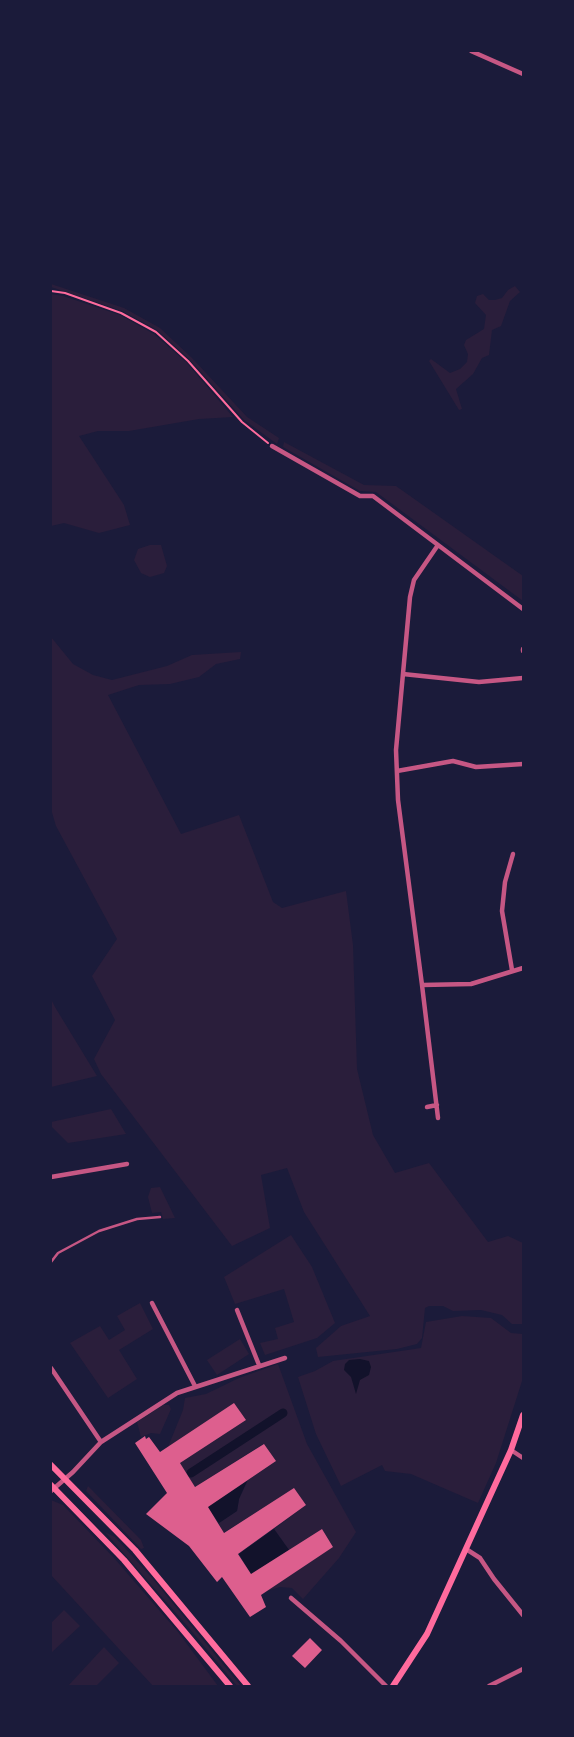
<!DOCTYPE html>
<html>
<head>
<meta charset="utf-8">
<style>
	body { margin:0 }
	#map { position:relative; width:574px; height:1737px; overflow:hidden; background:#1b1b3a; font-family:Merriweather,serif }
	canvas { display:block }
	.frame { position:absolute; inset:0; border:52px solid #1b1b3a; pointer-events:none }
</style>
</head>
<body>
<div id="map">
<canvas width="574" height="1737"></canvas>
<div class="frame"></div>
</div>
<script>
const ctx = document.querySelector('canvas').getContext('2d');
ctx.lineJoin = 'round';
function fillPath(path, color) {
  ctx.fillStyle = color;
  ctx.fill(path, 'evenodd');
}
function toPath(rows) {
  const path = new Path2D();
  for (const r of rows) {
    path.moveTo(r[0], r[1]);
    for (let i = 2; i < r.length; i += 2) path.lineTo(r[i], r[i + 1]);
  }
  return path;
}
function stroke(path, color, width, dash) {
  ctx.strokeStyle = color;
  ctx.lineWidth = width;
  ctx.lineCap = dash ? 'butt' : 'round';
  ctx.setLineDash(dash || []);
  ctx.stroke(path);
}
fillPath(toPath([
	[51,284,124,308,160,328,192,358,247,417,279,438,277,444,244,420,190,360,157,330,122,311,51,287],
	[515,286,520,292,510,301,501,326,492,330,489,355,482,358,473,374,456,389,462,409,459,410,429,361,431,359,450,373,460,369,467,362,468,354,464,345,466,340,484,329,486,315,475,303,477,296,483,294,489,300,495,300,502,298,508,290],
	[51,294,63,296,120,315,154,334,186,362,233,417,199,419,129,431,98,431,79,436,124,505,130,525,99,533,64,523,51,526],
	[284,442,364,485,396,486,523,576,523,601,376,492,360,491,283,447],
	[150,545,161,545,167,566,164,573,150,577,141,573,134,560,138,549],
	[51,637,73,664,93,675,112,680,167,666,192,655,241,652,240,659,216,664,199,677,170,684,139,685,108,695,181,834,239,815,273,902,282,908,346,891,353,945,357,1069,373,1135,395,1173,429,1163,488,1242,508,1236,523,1243,523,1324,512,1324,502,1315,481,1310,453,1311,443,1306,429,1306,425,1308,422,1338,417,1344,397,1349,318,1357,316,1348,341,1326,370,1316,304,1212,287,1168,261,1175,270,1228,232,1246,101,1074,94,1059,115,1020,92,976,117,939,56,826,51,809],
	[51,999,55,1007,97,1076,51,1087],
	[111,1109,126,1134,68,1143,51,1126,51,1122],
	[160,1187,175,1218,163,1219,161,1212,152,1213,148,1197,151,1188],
	[291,1235,312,1267,335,1323,317,1338,265,1355,260,1343,278,1339,275,1328,294,1322,284,1289,235,1304,224,1277],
	[140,1303,153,1329,119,1350,137,1379,108,1398,70,1343,100,1326,109,1340,125,1330,117,1316],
	[462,1316,491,1318,511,1333,523,1334,522,1381,496,1463,478,1503,411,1474,385,1471,382,1465,341,1486,316,1434,298,1377,315,1371,333,1361,421,1348,426,1322],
	[240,1339,249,1354,217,1375,207,1360],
	[278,1364,307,1444,356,1532,339,1558,303,1599,292,1588,280,1587,267,1591,333,1547,322,1529,289,1550,274,1529,306,1505,294,1489,223,1533,219,1523,237,1511,239,1499,248,1480,275,1462,263,1444,195,1487,180,1463,246,1420,168,1447,183,1410,185,1398,206,1394,239,1378],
	[163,1405,169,1405,171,1409,160,1434,151,1433,141,1437,137,1422],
	[88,1486,141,1540,144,1548,141,1549,86,1491],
	[51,1500,63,1505,114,1558,178,1632,218,1686,153,1686,51,1575],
	[105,1532,115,1537,153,1579,241,1686,237,1686,189,1628],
	[64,1610,80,1626,51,1653,51,1623],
	[104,1647,119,1663,96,1686,68,1686]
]), '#2a1e3b');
fillPath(toPath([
	[360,1359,369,1361,371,1367,369,1375,360,1380,356,1394,351,1377,344,1370,345,1364,349,1360],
	[247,1481,239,1499,237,1511,219,1523,207,1507],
	[274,1529,289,1550,251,1574,239,1554]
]), '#12122b');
stroke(toPath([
	[191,1473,283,1413]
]), '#12122b', 9);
fillPath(toPath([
	[234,1403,246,1420,180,1463,195,1487,264,1444,276,1461,208,1507,224,1533,294,1488,306,1505,238,1554,251,1574,322,1529,333,1547,261,1595,266,1607,250,1617,222,1577,217,1582,189,1546,146,1514,167,1493,135,1443,145,1436,146,1439,149,1437,160,1452],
	[310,1638,322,1650,305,1668,292,1656]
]), '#dd5f8e');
stroke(toPath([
	[51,291,65,293,121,313,156,332,188,361,242,422,268,443]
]), '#ff6b9d', 2);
stroke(toPath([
	[51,1262,58,1253,99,1231,137,1219,160,1217]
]), '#c65784', 2.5);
stroke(toPath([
	[471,51,523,74],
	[272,446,360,496,373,496,523,609],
	[438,545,414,580,410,597,396,750,398,800,422,985,471,984,523,968],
	[523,649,523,651],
	[403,674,479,682,523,678],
	[397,771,453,761,476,767,523,764],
	[512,970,502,911,505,882,513,854],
	[422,985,438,1118],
	[427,1107,437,1105],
	[51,1177,127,1164],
	[152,1303,195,1386],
	[237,1310,259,1365],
	[51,1368,101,1442],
	[511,1450,523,1458],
	[51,1491,73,1472,101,1442,177,1393,285,1358],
	[466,1549,480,1558,494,1579,523,1615],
	[291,1598,341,1641,386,1686],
	[489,1686,523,1669]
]), '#c65784', 4.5);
stroke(toPath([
	[51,1465,135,1550,248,1686],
	[51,1485,124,1560,230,1686],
	[393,1686,427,1634,511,1450,523,1415]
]), '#ff6b9d', 6);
</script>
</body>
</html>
